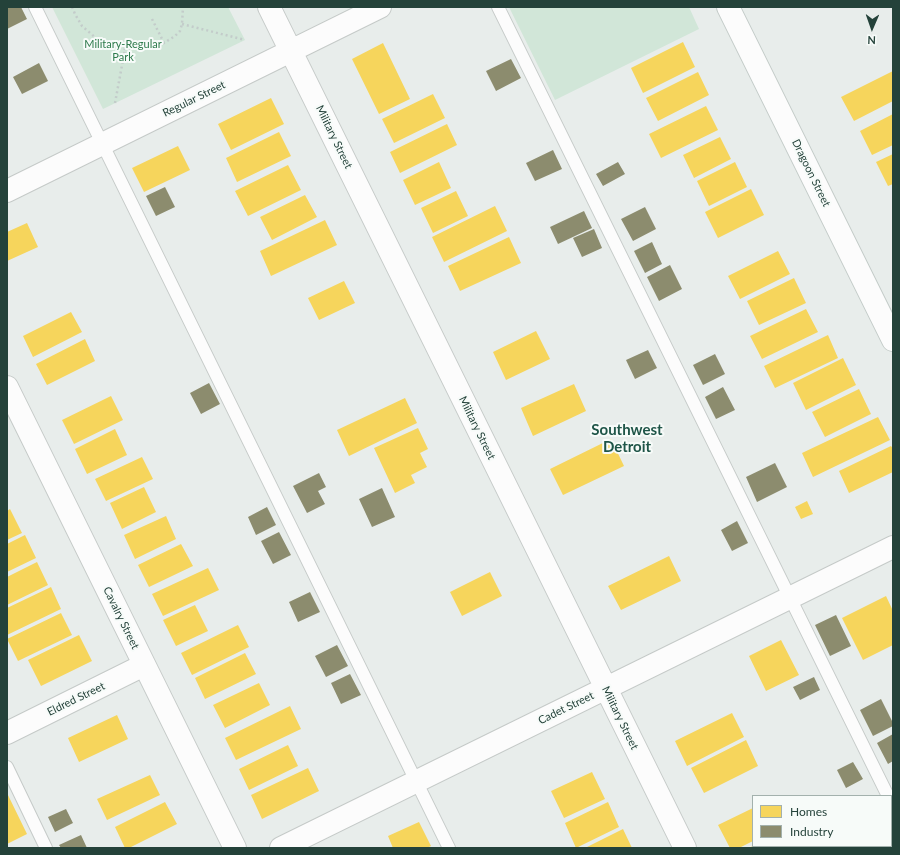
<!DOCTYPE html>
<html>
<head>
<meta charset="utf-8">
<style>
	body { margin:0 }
	#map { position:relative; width:900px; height:855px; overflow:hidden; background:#e8edeb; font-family:Lato,sans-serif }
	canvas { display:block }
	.frame { position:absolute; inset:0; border:8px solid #24423a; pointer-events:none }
	.legend { position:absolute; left:752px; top:795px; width:140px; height:52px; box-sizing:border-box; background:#f7fbf9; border:1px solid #a3b1ad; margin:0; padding:5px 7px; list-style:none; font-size:12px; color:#24423a }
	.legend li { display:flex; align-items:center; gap:8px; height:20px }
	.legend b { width:20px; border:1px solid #a3b1ad }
	.north { position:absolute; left:852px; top:8px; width:40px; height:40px; -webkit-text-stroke:3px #f7fbf9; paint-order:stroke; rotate:182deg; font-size:11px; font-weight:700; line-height:16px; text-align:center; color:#24423a }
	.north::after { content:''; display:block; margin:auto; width:14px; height:18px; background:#24423a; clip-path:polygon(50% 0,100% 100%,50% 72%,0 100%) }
</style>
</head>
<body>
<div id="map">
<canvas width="900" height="855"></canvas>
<div class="frame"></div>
<ul class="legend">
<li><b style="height:11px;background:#f6d55c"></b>Homes</li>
<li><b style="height:11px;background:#8c8c6e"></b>Industry</li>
</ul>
<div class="north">N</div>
</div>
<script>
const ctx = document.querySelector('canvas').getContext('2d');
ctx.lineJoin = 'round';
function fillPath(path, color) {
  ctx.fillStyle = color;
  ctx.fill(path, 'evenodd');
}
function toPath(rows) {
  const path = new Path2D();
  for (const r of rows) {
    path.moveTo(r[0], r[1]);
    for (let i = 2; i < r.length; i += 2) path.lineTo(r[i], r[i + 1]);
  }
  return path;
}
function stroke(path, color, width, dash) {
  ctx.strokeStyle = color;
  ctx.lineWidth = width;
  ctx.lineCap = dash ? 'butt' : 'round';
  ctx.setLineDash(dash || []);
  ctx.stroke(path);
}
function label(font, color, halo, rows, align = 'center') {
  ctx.font = font + ' Lato,sans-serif';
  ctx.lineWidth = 4;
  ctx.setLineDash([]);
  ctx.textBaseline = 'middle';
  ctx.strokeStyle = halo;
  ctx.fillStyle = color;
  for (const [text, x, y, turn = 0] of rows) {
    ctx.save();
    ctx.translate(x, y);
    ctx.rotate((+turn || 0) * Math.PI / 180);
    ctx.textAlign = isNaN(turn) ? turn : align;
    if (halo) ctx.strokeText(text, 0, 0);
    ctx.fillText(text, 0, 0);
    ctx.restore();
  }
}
fillPath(toPath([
	[52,7,228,7,245,40,103,109],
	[509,7,689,7,699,29,555,100]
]), '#d1e6d8');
fillPath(toPath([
	[683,42,695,67,643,93,631,68],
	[383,43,410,99,379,114,352,59],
	[893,71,893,101,854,121,841,97],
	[698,72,709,95,658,121,646,98],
	[433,94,445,118,394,143,382,119],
	[271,98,284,124,231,150,218,124],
	[706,106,718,130,661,158,649,134],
	[893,114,893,145,872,155,860,131],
	[447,124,457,145,400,173,390,152],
	[279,132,291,156,237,182,226,158],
	[720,137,731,159,694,178,683,155],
	[178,146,190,170,144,192,132,168],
	[893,154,893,184,888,186,876,162],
	[439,162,451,188,415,205,403,180],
	[735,162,747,187,709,206,697,181],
	[288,165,301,190,248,216,235,191],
	[751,189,764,215,718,238,705,212],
	[456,191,468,216,433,233,421,208],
	[305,195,317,217,272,240,260,217],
	[495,206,507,231,444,262,432,237],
	[325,220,337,245,271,276,260,251],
	[27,223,38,247,7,261,7,232],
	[509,237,521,263,460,291,448,266],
	[778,251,790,274,740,299,728,276],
	[794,278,806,303,759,325,747,301],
	[344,281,355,303,319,320,308,298],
	[806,309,818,332,762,359,750,336],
	[71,312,82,332,33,357,23,336],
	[536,331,550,359,506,380,493,352],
	[828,335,838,358,775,388,764,366],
	[85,339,95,361,47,385,36,364],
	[843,358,856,385,806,410,793,383],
	[574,384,586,411,533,436,521,408],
	[859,389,871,414,825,437,812,412],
	[111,396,123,420,74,444,62,420],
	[405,398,417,423,349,456,337,430],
	[878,417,890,440,813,477,802,453],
	[418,428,428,449,420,453,427,467,411,475,415,483,395,493,374,448],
	[115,429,127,455,87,474,75,449],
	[611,439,624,466,563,495,550,469],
	[891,446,893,449,893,472,849,493,839,471],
	[142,457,153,479,106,501,95,479],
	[144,487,156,512,122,529,110,503],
	[807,501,813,514,801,519,795,507],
	[10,509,22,533,7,540,7,511],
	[166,516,176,539,135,559,124,535],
	[25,535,36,558,7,572,7,544],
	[181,544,193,566,149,587,138,565],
	[669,556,681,581,621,610,608,586],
	[37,562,48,585,7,605,7,577],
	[208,568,219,590,163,616,152,594],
	[490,572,502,596,462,616,450,592],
	[51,587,61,609,7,635,7,608],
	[886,596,893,611,893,645,863,660,842,618],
	[195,605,208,631,176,646,163,620],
	[61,613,72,635,18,661,7,639],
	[238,625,249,647,192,675,181,653],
	[79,635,92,661,41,686,28,660],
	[781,640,799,675,766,691,749,656],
	[245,653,256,674,205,699,195,678],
	[259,683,270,705,225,728,213,705],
	[290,706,301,729,236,760,225,738],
	[732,713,744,737,687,766,675,741],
	[117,715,128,739,79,762,68,738],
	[746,740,758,766,704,793,691,768],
	[288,745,298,766,249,790,239,769],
	[308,768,319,791,262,819,251,795],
	[592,772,605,799,564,818,551,791],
	[150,775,160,795,107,820,97,799],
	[7,793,27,834,7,844],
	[165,802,177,824,129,848,125,848,115,827],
	[608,802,619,827,576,848,565,823],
	[753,808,753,841,739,848,730,848,718,825],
	[419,822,431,846,427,848,393,848,388,836],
	[623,829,632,848,585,848],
	[753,846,798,846,799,848,748,848],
	[812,846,830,846,831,848,808,848]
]), '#f6d55c');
fillPath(toPath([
	[7,7,21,7,27,19,7,29],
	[511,59,521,78,496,91,486,71],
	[39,63,48,81,22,94,13,77],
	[553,150,562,169,535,181,526,163],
	[618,162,625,174,603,186,596,174],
	[165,187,175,207,156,216,146,196],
	[645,207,656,229,633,241,621,219],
	[584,211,592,228,558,244,550,227],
	[594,229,602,248,582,257,573,238],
	[652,242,662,264,645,273,634,251],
	[670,265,682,289,659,301,647,277],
	[648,350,657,368,635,379,626,360],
	[715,354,725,374,703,385,693,365],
	[209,383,220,404,201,414,190,393],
	[723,387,735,410,716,419,705,397],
	[775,463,787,487,757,502,746,477],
	[319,473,326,487,318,491,325,504,307,513,293,486],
	[382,488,395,517,372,527,359,499],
	[267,507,276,525,256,535,248,517],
	[737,521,748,543,732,551,721,530],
	[279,532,291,555,273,564,261,541],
	[310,592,320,612,298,622,289,602],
	[836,615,851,646,830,656,815,625],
	[337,645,348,666,326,677,315,656],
	[350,674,361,695,341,704,331,683],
	[814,677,820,690,800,700,793,687],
	[881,699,893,723,893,726,873,736,860,710],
	[893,734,893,761,888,764,877,743],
	[853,762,863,779,846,788,837,770],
	[66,809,73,823,55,832,48,817],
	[81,835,87,848,61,848,59,845]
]), '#8c8c6e');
const lane = toPath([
	[35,7,449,848],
	[498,7,888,796],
	[7,767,46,848]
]);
const street = toPath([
	[269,7,685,848],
	[7,191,380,7],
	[7,387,235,848],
	[7,733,144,665],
	[281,848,893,547]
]);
const secondary = toPath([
	[728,7,893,340]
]);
stroke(lane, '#c5cac8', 14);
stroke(street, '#c5cac8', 24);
stroke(secondary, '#c3cbc8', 24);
stroke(toPath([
	[72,7,75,14,82,26,97,39,110,46,125,49,153,47,164,43,175,36,180,31,182,24,183,7],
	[152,19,164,43],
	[182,24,245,40],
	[115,103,125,49]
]), '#c3ccca', 2.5, [2, 3]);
stroke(lane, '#fcfcfc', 12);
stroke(street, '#fcfcfc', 22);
stroke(secondary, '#fcfcfc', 22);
label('11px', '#2d7a4b', '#f7fbf9', [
	["Military-Regular",123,44],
	["Park",123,57]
]);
label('11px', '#24423a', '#f7fbf9', [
	["Regular Street",194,99,-26],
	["Military Street",334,137,64],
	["Dragoon Street",811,173,64],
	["Military Street",477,428,64],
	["Cavalry Street",121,618,64],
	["Eldred Street",76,699,-26],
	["Cadet Street",566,708,-26],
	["Military Street",620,718,64]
]);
label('bold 15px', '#1f5548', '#f7fbf9', [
	["Southwest",627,430],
	["Detroit",627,447]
]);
</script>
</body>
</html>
